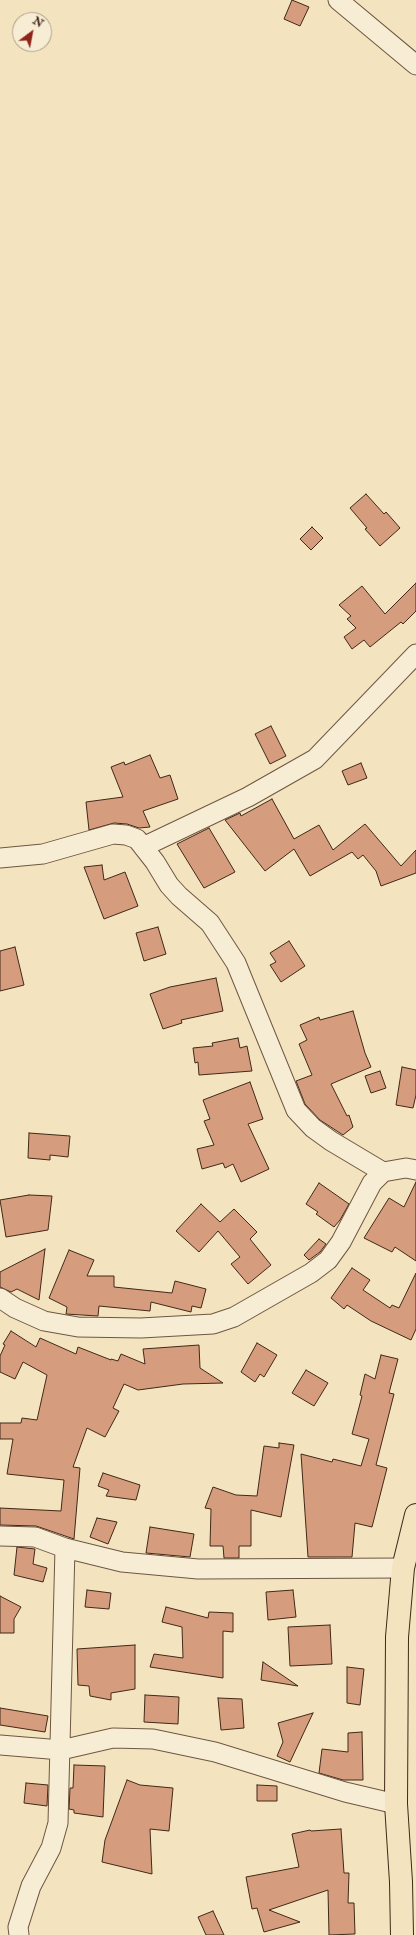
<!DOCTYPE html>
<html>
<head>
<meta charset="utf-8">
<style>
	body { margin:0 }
	#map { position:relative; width:416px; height:1935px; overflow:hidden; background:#f3e3be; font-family:"IM FELL Double Pica",serif }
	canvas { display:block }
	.north { position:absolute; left:12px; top:12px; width:40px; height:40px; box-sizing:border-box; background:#f7edd5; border:1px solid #ae9e89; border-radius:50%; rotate:32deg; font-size:11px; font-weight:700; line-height:16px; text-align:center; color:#412818 }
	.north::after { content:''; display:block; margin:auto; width:14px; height:18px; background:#8f2418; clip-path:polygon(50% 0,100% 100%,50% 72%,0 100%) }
</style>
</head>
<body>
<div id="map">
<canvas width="416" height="1935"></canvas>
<div class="north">N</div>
</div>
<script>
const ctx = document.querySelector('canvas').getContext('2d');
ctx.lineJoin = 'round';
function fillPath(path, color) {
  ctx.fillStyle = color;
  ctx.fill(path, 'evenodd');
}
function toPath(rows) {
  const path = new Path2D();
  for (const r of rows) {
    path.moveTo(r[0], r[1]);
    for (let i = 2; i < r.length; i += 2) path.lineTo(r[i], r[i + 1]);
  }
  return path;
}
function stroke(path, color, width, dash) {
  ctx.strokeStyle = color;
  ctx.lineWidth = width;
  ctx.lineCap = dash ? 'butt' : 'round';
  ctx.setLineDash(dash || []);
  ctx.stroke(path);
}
const building = toPath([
	[292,0,309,7,300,26,284,19,292,0],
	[366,494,384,514,386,512,400,528,380,546,365,529,367,528,350,508,366,494],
	[312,527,323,538,311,550,300,539,312,527],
	[416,583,416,611,403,624,401,622,370,647,364,640,352,649,344,637,356,628,347,619,351,616,339,605,362,586,385,614,416,583],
	[271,726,286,756,270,764,255,734,271,726],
	[150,755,160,778,170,775,178,799,143,811,150,827,139,828,127,824,114,823,89,830,86,802,123,797,111,767,124,762,125,765,150,755],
	[361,763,367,778,348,785,342,771,361,763],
	[272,799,294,839,319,825,333,850,365,824,401,866,416,850,416,873,381,886,376,871,363,855,358,859,352,852,310,876,294,849,265,871,225,820,240,813,241,816,272,799],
	[209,828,235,872,204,888,177,844,209,828],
	[102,865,104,880,125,872,138,906,104,919,84,867,102,865],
	[158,927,166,954,144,961,136,933,158,927],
	[289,941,305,966,281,982,270,965,276,962,270,953,289,941],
	[15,947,24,985,0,991,0,951,15,947],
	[216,978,223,1011,181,1020,182,1023,163,1029,150,994,170,987,216,978],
	[353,1011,365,1053,371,1067,331,1084,347,1116,349,1115,353,1127,343,1135,320,1120,305,1104,296,1081,312,1075,299,1044,307,1040,300,1025,319,1017,320,1020,353,1011],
	[238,1038,240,1048,247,1046,252,1071,199,1075,198,1062,195,1063,193,1048,213,1046,212,1043,238,1038],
	[402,1067,416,1070,416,1095,413,1108,396,1105,402,1067],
	[380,1071,386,1088,371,1093,365,1076,380,1071],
	[250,1082,263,1119,248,1124,269,1169,241,1182,233,1164,225,1168,223,1163,202,1169,197,1149,214,1145,204,1121,210,1119,203,1100,250,1082],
	[29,1133,70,1136,68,1157,50,1155,50,1160,28,1158,29,1133],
	[416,1182,416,1261,395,1247,392,1252,364,1238,389,1198,404,1207,416,1182],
	[319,1183,349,1204,340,1220,334,1227,316,1214,318,1212,306,1204,319,1183],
	[29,1195,52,1196,48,1230,6,1237,0,1200,29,1195],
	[201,1204,220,1222,234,1209,257,1232,250,1239,271,1265,248,1284,231,1264,240,1257,218,1231,199,1252,176,1231,201,1204],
	[319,1239,326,1244,320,1252,309,1260,304,1255,319,1239],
	[45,1249,39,1300,17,1289,11,1292,0,1287,0,1272,45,1249],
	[69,1250,94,1260,87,1276,114,1276,114,1287,172,1293,175,1281,206,1289,201,1308,192,1306,191,1312,151,1302,150,1311,99,1306,98,1316,66,1314,67,1307,49,1298,69,1250],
	[352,1268,370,1280,363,1290,390,1308,392,1305,399,1308,416,1273,416,1329,411,1340,371,1321,347,1305,344,1309,331,1298,352,1268],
	[11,1331,36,1347,40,1338,76,1354,78,1347,111,1360,111,1359,118,1361,121,1354,145,1364,143,1349,199,1345,200,1368,223,1383,183,1384,138,1390,124,1384,113,1408,119,1411,105,1437,87,1428,73,1467,80,1468,74,1539,36,1526,0,1525,0,1508,61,1511,64,1480,7,1474,13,1439,0,1439,0,1423,21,1423,22,1418,37,1420,47,1375,23,1362,15,1379,0,1372,0,1356,5,1345,3,1344,11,1331],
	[257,1343,277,1355,264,1377,260,1374,255,1382,241,1372,257,1343],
	[381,1355,398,1359,389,1393,394,1394,376,1465,387,1468,372,1527,355,1523,352,1557,308,1557,301,1454,332,1462,333,1459,361,1466,369,1439,352,1434,362,1396,360,1395,365,1374,375,1379,381,1355],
	[306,1370,328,1383,314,1406,292,1393,306,1370],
	[279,1443,294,1445,281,1517,251,1510,251,1546,239,1546,239,1558,224,1558,223,1546,210,1546,211,1509,205,1508,213,1487,236,1495,257,1496,264,1446,279,1448,279,1443],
	[103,1473,140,1485,136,1500,106,1496,109,1490,98,1486,103,1473],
	[97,1518,117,1522,108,1544,90,1537,97,1518],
	[150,1527,194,1534,190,1557,146,1553,150,1527],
	[17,1547,35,1549,33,1564,47,1568,43,1582,14,1575,17,1547],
	[87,1590,111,1593,109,1609,85,1607,87,1590],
	[293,1590,296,1617,268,1620,266,1592,293,1590],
	[0,1596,21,1607,14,1619,14,1633,0,1633,0,1596],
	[166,1607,208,1618,209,1612,233,1613,233,1632,223,1631,223,1678,150,1667,154,1654,183,1658,182,1627,162,1622,166,1607],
	[330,1625,332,1664,290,1666,288,1627,330,1625],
	[135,1645,135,1689,111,1693,111,1700,90,1696,89,1686,78,1685,77,1649,135,1645],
	[263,1662,298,1686,261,1680,263,1662],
	[347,1667,364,1669,360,1705,347,1703,347,1667],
	[145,1695,179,1697,178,1724,144,1722,145,1695],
	[218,1698,242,1699,244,1728,221,1730,218,1698],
	[0,1708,48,1716,45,1732,0,1725,0,1708],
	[313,1713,290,1762,277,1756,283,1742,278,1723,313,1713],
	[362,1732,363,1780,343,1780,319,1773,322,1749,348,1752,348,1733,362,1732],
	[74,1765,105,1766,103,1817,74,1813,74,1810,69,1809,70,1788,73,1788,74,1765],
	[127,1780,140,1785,173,1788,169,1831,150,1829,152,1874,102,1862,105,1840,127,1780],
	[26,1783,48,1785,47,1806,24,1803,26,1783],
	[257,1785,277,1786,277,1801,257,1801,257,1785],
	[341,1829,344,1873,349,1873,348,1903,354,1903,355,1934,329,1935,328,1890,269,1910,300,1922,264,1932,257,1908,252,1909,246,1877,299,1867,292,1834,310,1830,311,1831,341,1829],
	[213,1911,224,1935,206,1935,198,1917,213,1911]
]);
fillPath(building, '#d59d7d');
stroke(building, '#412818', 1);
const minor = toPath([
	[338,0,416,65],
	[143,847,248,797,315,759,416,654],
	[0,858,43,854,113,834,126,835,137,839,155,862,169,885,179,896,210,923,236,963,296,1110,313,1128,331,1141,383,1172],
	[0,1298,15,1308,44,1321,78,1327,141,1328,213,1324,234,1317,311,1273,328,1260,341,1242,372,1183,383,1172,406,1168,416,1170],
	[0,1536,35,1537,65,1548,122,1562,198,1569,403,1568],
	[0,1745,61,1750,113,1738,153,1739,215,1752,345,1792,396,1804],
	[19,1935,18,1927,31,1886,51,1848,58,1823,65,1548]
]);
const trunk = toPath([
	[402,1935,401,1882,396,1804,397,1637,403,1568,416,1515]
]);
stroke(minor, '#6e5742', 21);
stroke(trunk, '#412818', 24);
stroke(minor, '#f7edd5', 19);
stroke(trunk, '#f3e3be', 22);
</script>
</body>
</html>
